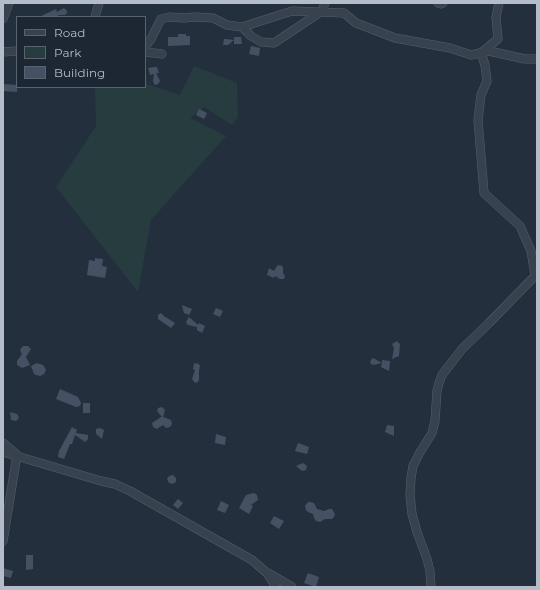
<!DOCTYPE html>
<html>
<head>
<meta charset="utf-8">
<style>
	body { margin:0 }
	#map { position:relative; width:540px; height:590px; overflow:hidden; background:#242f3e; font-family:Montserrat,sans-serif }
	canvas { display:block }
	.frame { position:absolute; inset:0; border:4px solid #b4bcc9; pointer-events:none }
	.legend { position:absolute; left:16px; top:16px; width:130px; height:72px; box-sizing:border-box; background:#1d2633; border:1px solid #59626f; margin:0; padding:5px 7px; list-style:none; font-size:12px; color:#b4bcc9 }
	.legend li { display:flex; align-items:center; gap:8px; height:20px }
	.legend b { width:20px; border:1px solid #59626f }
</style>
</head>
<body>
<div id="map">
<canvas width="540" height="590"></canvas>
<div class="frame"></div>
<ul class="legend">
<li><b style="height:5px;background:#38414e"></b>Road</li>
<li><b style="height:11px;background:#263c3f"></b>Park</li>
<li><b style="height:11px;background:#455162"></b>Building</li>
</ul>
</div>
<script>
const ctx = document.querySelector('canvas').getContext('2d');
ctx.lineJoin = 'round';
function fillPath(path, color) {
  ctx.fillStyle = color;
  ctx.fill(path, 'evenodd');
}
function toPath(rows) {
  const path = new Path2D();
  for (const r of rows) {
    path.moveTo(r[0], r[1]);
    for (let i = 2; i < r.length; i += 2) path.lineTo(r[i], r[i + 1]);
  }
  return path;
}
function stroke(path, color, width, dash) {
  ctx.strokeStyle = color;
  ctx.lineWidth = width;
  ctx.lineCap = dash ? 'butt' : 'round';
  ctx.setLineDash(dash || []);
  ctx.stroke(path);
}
fillPath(toPath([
	[145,58,147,84,180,95,194,66,237,83,238,117,232,125,204,107,190,118,226,136,151,220,138,292,56,187,96,126,95,87,145,87]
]), '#263c3f');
fillPath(toPath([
	[64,8,67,11,67,13,65,15,58,15,59,17,39,17,56,9,57,12],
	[178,34,186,34,186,36,190,36,190,45,168,46,168,37,178,37],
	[234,37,241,37,242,44,234,44,234,40,228,45,223,45,224,39,226,39,234,40],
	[251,46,260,48,259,56,249,54],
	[154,67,157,67,159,73,156,73,160,81,158,84,155,85,153,82,154,74,150,75,148,68],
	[3,84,17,85,17,92,3,91],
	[199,109,207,113,204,119,196,115],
	[95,258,103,259,102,266,107,267,105,278,87,275,89,260,95,261],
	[279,265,282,266,283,267,283,273,285,276,284,279,280,279,275,276,274,278,267,275,269,268,274,271,277,266],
	[182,305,192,309,189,315,184,313],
	[216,308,223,311,220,317,213,314],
	[161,313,164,316,175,323,171,328,158,319,158,315],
	[189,317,198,325,199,323,205,326,202,333,197,330,197,327,188,325,187,324,186,322],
	[397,341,400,344,399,356,392,359,394,348,392,344],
	[23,346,28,346,31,349,26,357,30,365,22,368,17,365,17,361,22,354,20,350],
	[373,358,382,363,382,360,390,361,389,371,381,367,382,363,373,365,370,363,371,360],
	[198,362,198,364,200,365,199,371,199,370,199,380,197,383,194,382,192,379,195,370,193,369,194,363,197,364],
	[37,363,43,365,45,368,46,370,44,374,40,376,36,375,34,374,31,366],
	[60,389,78,397,81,403,80,406,76,407,56,399],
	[83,403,90,403,90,413,83,413],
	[162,407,165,410,163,417,171,420,172,424,170,427,166,428,163,425,157,429,153,427,152,423,161,417,162,417,157,411,158,408],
	[10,412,17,414,19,418,16,421,11,420],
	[387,425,394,426,394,436,385,432],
	[72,427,77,430,76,433,88,435,88,439,85,442,75,435,72,444,70,444,64,459,58,457,59,451],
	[100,428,104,430,102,439,96,434,96,429],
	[216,434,226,437,225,445,215,443],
	[298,443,309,447,307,454,295,451],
	[303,463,307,466,306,470,302,471,296,466],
	[173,475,176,478,176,482,173,484,169,483,167,479,169,476],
	[254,493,257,495,258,500,251,505,253,506,249,514,239,508,246,495],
	[178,499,183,503,178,509,173,505],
	[221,501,229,505,225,513,217,510],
	[308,502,310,502,314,503,317,509,324,511,329,509,332,509,335,514,334,517,332,519,325,519,320,522,316,521,314,518,313,514,308,512,306,510,305,506],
	[274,516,284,521,279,529,270,523],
	[26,555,33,555,33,569,26,570],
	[3,568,13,571,11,578,3,576],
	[308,573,319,577,316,587,304,583]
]), '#455162');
const minor = toPath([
	[438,3,441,4,443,3],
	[499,3,496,17,498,39,481,53,485,65,487,81,481,95,478,120,484,193,520,226,531,251,535,275],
	[95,17,99,3],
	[3,19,9,3],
	[242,27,292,11,344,13,356,23,395,38,450,48,471,55,489,51,525,59,537,59],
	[145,47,151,39,161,19,169,17,184,18,195,17,213,18,227,25,242,27,251,36,261,42,274,43,322,11,325,3],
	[3,52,17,51],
	[145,52,162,54],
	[3,443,17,455,3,541],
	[3,452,101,481,115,484,130,491,252,560,267,573,276,587],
	[268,573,292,587],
	[431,587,430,571,427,559,417,532,412,514,410,495,411,478,413,466,419,454,432,433,435,421,437,391,439,383,442,375,462,349,489,323,537,274]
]);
stroke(minor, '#565f6c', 9);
stroke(minor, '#38414e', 8);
</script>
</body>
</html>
